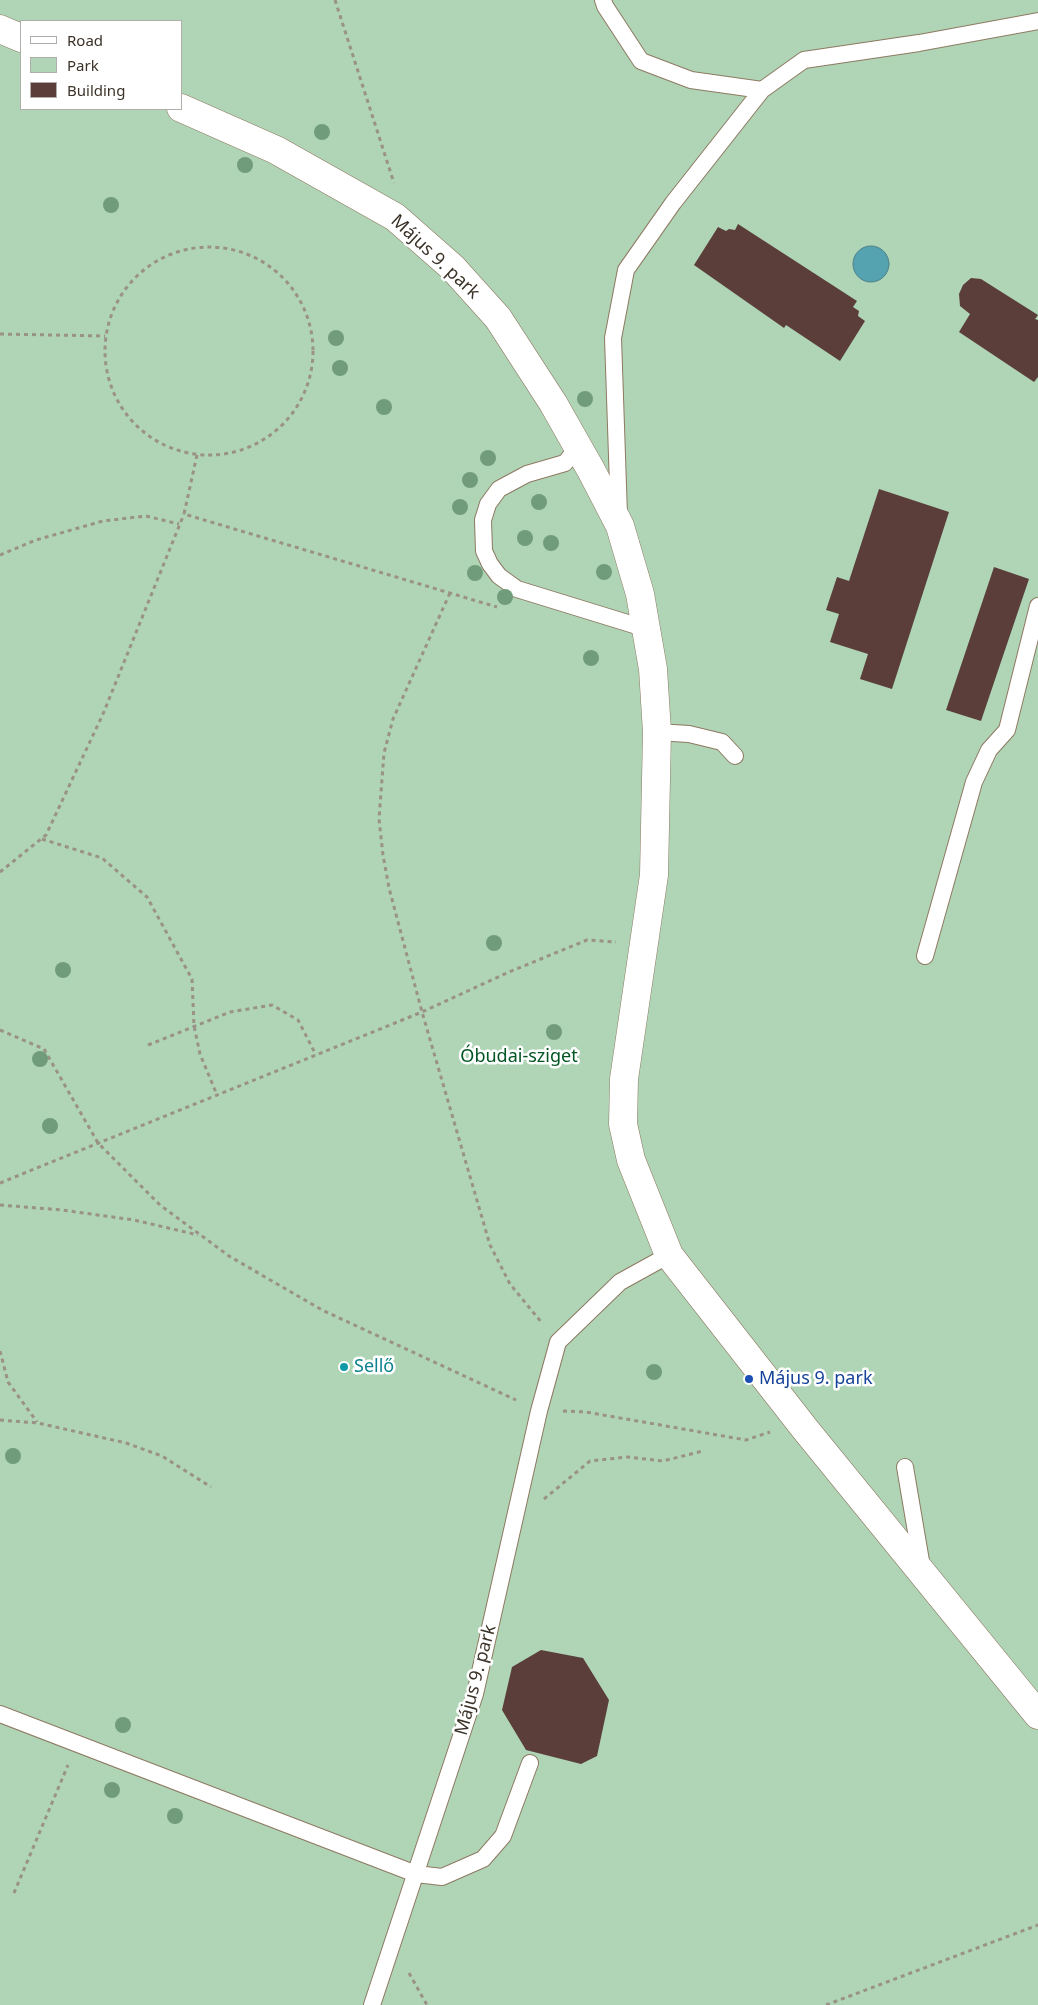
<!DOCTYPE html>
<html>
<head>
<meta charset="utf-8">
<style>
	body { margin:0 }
	#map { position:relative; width:1038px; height:2005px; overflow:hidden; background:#fbf2e8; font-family:"Noto Sans",sans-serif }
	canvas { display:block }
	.legend { position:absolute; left:20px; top:20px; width:162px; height:90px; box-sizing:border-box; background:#fff; border:1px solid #b1ada9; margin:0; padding:6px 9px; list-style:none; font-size:15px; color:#3b3228 }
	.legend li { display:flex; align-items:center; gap:10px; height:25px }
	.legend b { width:25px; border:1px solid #b1ada9 }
</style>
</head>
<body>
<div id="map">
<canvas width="1038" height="2005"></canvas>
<ul class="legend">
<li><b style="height:6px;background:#fff"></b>Road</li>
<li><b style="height:14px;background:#afd5b6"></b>Park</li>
<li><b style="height:14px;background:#5b3e3a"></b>Building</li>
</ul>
</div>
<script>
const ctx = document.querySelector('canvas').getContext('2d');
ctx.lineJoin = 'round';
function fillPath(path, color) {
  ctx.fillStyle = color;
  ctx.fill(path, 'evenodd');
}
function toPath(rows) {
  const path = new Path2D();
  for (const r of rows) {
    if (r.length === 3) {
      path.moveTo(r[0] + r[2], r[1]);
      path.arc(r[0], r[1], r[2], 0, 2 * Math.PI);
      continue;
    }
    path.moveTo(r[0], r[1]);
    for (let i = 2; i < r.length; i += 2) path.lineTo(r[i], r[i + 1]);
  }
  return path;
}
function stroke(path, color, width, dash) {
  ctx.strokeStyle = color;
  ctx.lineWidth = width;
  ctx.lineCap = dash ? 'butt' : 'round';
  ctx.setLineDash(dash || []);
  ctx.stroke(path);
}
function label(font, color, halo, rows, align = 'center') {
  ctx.font = font + ' "Noto Sans",sans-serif';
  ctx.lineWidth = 5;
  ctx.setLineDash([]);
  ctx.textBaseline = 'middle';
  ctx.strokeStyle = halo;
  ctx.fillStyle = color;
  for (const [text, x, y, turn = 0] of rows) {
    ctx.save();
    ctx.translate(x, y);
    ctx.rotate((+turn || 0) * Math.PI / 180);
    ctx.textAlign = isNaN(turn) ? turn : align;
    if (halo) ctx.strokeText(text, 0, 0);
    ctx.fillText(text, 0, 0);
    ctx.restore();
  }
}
fillPath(toPath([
	[0,0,1038,0,1038,2005,0,2005],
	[21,21,181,21,181,109,21,109]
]), '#afd5b6');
const water = toPath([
	[871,264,18]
]);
fillPath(water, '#55a3b1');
stroke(water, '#4d8188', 1);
fillPath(toPath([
	[738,224,857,301,853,307,859,311,858,316,865,321,840,361,786,325,784,328,694,265,718,227,726,231,729,229,735,230],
	[971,278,981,279,1038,315,1035,319,1038,320,1038,377,1034,382,959,332,970,314,960,306,959,294,963,285],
	[879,489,949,512,892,689,860,679,868,654,830,642,839,614,826,610,837,577,849,581],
	[994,567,1029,579,981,721,946,710],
	[541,1650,583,1658,609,1700,597,1756,581,1764,526,1750,502,1710,512,1667]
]), '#5b3e3a');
const lane = toPath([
	[603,0,605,6,641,61,691,80,762,90],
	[575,442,573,453,565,463,527,474,499,489,488,504,483,520,484,551,490,564,499,576,517,589,647,629],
	[619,515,613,338,626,270,673,203,762,90,804,60,919,43,1038,21],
	[657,732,689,734,722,742,735,756],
	[925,956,974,782,989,750,1007,730,1038,606],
	[905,1467,922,1567],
	[0,1714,416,1874,442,1877,483,1859,503,1836,530,1763],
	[372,2005,475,1694,539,1411,558,1342,620,1282,669,1255]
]);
const street = toPath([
	[0,29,21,38],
	[181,108,276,150,395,217,453,268,498,318,553,403,591,470,620,526,640,594,653,669,657,732,654,875,624,1079,623,1124,631,1160,669,1255,805,1429,1038,1715]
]);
stroke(lane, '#8e7962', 18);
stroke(street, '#8e7962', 29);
stroke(toPath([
	[335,0,394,183],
	[209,351,104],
	[0,334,105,336],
	[197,455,184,514,497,607],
	[0,555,36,540,103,521,146,516,179,524],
	[450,593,393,719,384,753,379,819,383,855,389,888,422,1012,490,1245,510,1284,542,1323],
	[42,839,102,858,147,897,192,979,194,1026,200,1054,217,1095],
	[0,872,46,835,103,714,184,514],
	[0,1030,44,1049,98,1143,160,1205,229,1256,322,1310,516,1400],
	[148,1045,230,1012,272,1005,298,1020,316,1055],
	[0,1183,422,1012,509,972,587,940,616,942],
	[0,1205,62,1210,134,1220,198,1235],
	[0,1351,8,1382,37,1422],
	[563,1411,586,1412,746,1440,770,1432],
	[0,1420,38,1423,126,1443,162,1456,211,1487],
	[544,1499,590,1461,627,1457,663,1461,703,1451],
	[14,1893,68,1765],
	[409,1973,427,2005],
	[826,2005,1038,1925]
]), '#9a9187', 3, [4, 4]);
stroke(lane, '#fff', 16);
stroke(street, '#fff', 28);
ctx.fillStyle = '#719c7c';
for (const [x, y] of [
	[322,132],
	[245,165],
	[111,205],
	[336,338],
	[340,368],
	[585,399],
	[384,407],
	[488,458],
	[470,480],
	[539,502],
	[460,507],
	[525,538],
	[551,543],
	[604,572],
	[475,573],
	[505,597],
	[591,658],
	[494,943],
	[63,970],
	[554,1032],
	[40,1059],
	[50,1126],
	[654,1372],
	[13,1456],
	[123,1725],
	[112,1790],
	[175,1816]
]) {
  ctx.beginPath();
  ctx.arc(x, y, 8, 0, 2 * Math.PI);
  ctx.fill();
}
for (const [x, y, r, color] of [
	[344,1367,5,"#0f9aa8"],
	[749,1379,5,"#1a4fb4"]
]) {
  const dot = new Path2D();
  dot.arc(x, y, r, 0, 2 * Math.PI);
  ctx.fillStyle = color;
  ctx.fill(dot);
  stroke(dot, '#fff', 2);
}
label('18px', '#3b3228', '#fff', [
	["Május 9. park",435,257,43],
	["Május 9. park",476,1680,-75]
]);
label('18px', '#005523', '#fff', [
	["Óbudai-sziget",519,1057]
]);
label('18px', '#0d838f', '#fff', [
	["Sellő",354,1367]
], 'left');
label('18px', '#164399', '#fff', [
	["Május 9. park",759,1379]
], 'left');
</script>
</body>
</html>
